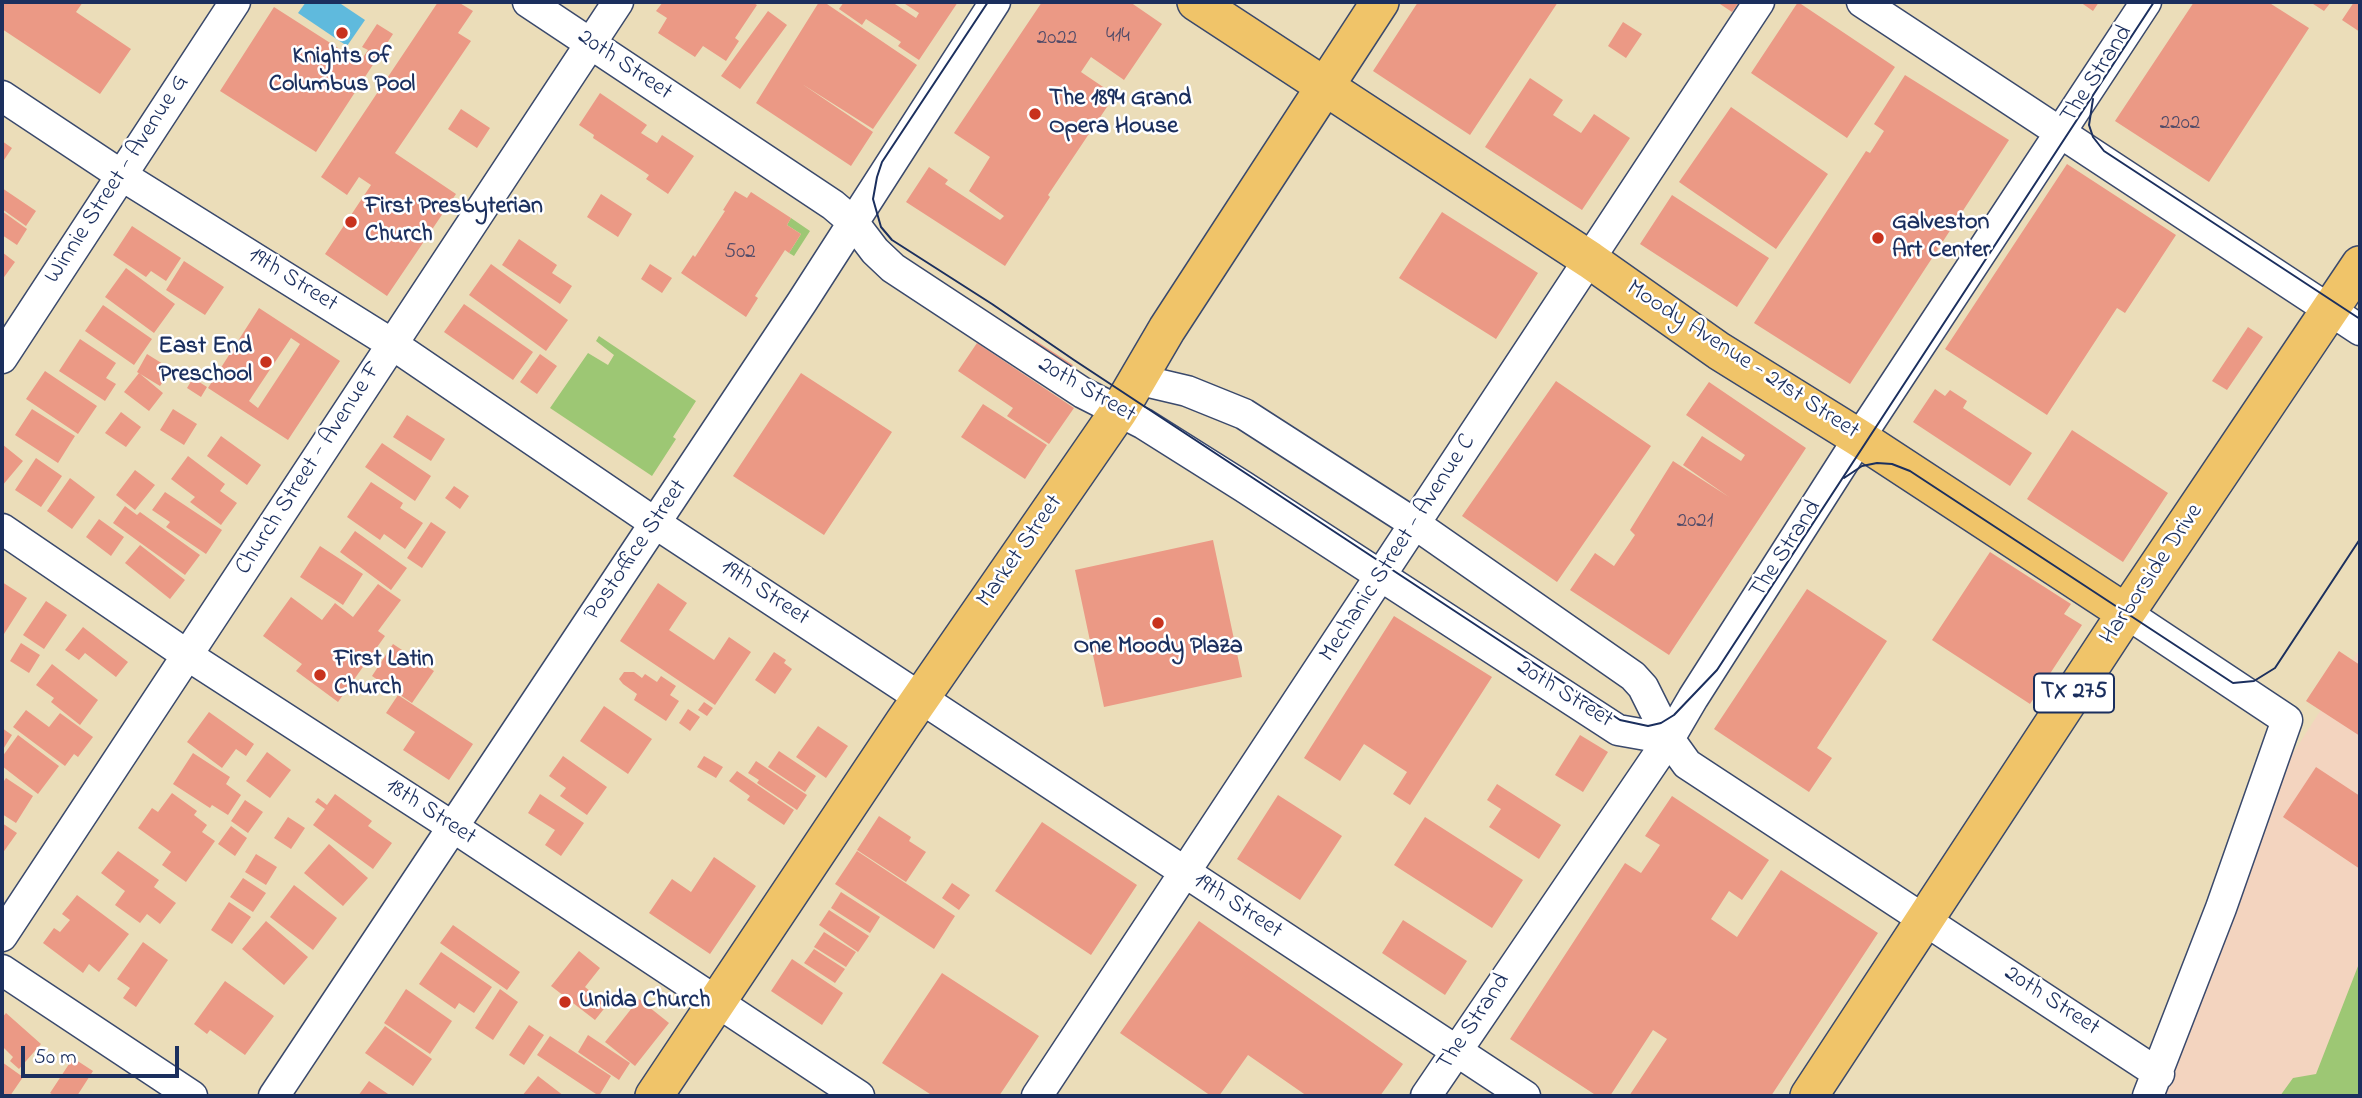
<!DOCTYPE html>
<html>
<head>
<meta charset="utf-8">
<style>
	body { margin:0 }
	#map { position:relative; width:2362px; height:1098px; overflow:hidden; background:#ebddb9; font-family:"Indie Flower",sans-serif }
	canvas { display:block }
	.frame { position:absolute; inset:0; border:4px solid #1b2f5e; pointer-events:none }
	.scale { position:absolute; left:21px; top:1046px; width:158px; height:32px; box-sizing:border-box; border:4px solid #1b2f5e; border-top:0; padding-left:9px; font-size:21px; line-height:24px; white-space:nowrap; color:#1b2f5e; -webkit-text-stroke:5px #fff; paint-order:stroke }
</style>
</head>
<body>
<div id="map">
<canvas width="2362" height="1098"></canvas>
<div class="frame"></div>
<div class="scale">50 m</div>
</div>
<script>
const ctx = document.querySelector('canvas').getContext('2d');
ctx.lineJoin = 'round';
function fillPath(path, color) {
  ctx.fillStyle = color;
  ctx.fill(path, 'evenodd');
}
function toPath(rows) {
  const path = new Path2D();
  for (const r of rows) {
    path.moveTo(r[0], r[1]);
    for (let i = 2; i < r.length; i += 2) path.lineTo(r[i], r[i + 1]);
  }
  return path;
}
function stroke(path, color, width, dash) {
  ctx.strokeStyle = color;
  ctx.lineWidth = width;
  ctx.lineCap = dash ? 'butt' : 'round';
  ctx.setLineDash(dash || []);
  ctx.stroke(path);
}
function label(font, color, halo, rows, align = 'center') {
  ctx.font = font + ' "Indie Flower",sans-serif';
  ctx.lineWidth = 5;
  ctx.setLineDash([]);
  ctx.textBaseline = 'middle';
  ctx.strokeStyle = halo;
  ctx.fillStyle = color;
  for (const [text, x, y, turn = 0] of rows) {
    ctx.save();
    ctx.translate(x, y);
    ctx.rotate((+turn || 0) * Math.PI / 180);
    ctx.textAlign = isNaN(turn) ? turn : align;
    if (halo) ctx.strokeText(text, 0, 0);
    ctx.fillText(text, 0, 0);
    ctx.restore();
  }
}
fillPath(toPath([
	[2360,649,2360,1096,2162,1096,2288,761]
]), '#f3d4bf');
fillPath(toPath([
	[791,218,810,231,794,256,789,253,801,234,787,225],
	[599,336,696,401,673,437,676,439,652,476,550,408,588,353,608,365,614,355,596,341],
	[2360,961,2360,1096,2280,1096,2293,1078,2316,1074]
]), '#9dc774');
fillPath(toPath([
	[306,2,338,2,365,20,347,46,298,13]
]), '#5fbadd');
fillPath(toPath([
	[2,2,83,2,76,12,131,49,100,94,2,29],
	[438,2,458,2,473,11,458,33,471,41,395,153,456,194,387,296,325,254,371,185,359,177,347,195,321,177],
	[663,2,752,2,757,5,735,38,739,41,726,61,703,46,695,57,658,33,667,18,656,11],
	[819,2,824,2,917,65,873,129,802,84,873,132,851,166,756,103],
	[844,2,892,2,916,18,919,13,902,2,958,2,919,60,898,46,901,42,866,19,862,25,839,9],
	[1042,2,1130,2,1162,24,1124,80,1091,57,1081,72,1115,95,1048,195,1050,197,1005,266,906,202,929,167,948,180,945,184,1000,220,1004,216,969,191,990,157,954,133],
	[1418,2,1558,2,1470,135,1373,71],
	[1717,2,1739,2,1732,12],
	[1798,2,1895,67,1847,138,1751,73],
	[2080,2,2099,2,2093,11],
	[2194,2,2268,2,2309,28,2209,182,2115,121],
	[2310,2,2331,2,2324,11],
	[2354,2,2360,2,2360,32,2342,20],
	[274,7,360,62,368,50,362,47,377,24,393,34,316,152,220,91],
	[768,11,787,25,740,89,721,76],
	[1623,22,1642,34,1626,58,1608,46],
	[1905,75,2009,140,1850,384,1754,323,1866,151,1870,153,1884,131,1874,124],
	[1530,78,1563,100,1553,115,1581,133,1594,114,1630,138,1582,210,1485,147],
	[600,93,647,125,641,133,657,143,662,135,694,156,668,194,646,179,649,175,593,138,594,135,579,125],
	[1731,107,1828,174,1776,249,1679,182],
	[461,109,490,128,477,148,448,129],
	[2,141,12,148,2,163],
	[2067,164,2176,235,2125,313,2117,308,2047,415,1945,349],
	[2,188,36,211,26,226,2,209],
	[735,191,747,198,751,192,791,218,787,225,801,234,789,253,785,250,755,296,758,298,746,317,681,273,693,255,695,257,725,211,723,210],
	[601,194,632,214,618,237,587,217],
	[1672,195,1769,258,1737,307,1640,244],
	[2,211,27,229,17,245,2,235],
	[1442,212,1538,273,1496,339,1399,278],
	[132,226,181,258,166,281,151,271,146,277,113,255],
	[519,239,557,265,552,273,572,286,560,304,502,265],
	[2,252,15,262,2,280],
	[184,261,224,287,205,315,166,290],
	[491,264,568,320,546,351,469,295],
	[650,264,672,278,662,293,641,279],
	[126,268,175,304,154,333,105,297],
	[464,304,533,352,513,380,444,332],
	[103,305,152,339,134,365,85,331],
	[259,308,340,361,288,440,208,388],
	[291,338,300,344,258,408,249,401],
	[2248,327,2263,337,2227,390,2212,381],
	[80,339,116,363,106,378,116,384,105,401,59,371],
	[1033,339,1073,365,1069,371,1029,345],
	[977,343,1074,408,1049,444,1007,416,1013,408,958,371],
	[147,354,171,369,160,386,137,372],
	[540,354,557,366,537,394,520,382],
	[45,371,97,406,78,434,26,399],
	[139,373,163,393,149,411,124,392],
	[801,373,892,432,824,535,733,476],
	[193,378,207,387,201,397,187,388],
	[1556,381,1651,446,1557,582,1462,516],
	[1709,382,1806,448,1669,655,1570,590,1595,553,1614,566,1635,535,1630,530,1673,461,1729,497,1683,465,1702,436,1741,461,1745,455,1686,415],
	[1935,389,1945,396,1950,390,1967,401,1963,408,2032,453,2010,486,1913,422],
	[983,404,1047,445,1025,479,961,437],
	[32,409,75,436,58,463,15,435],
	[173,409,197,424,184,445,160,430],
	[121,412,141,427,126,447,105,433],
	[407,415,445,439,431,461,393,437],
	[2072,430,2168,493,2123,562,2027,499],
	[221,436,261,465,247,485,207,456],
	[382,443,431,476,415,501,365,467],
	[2,444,23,461,2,486],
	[188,456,225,484,220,491,237,503,221,525,190,502,195,497,171,479],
	[36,458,62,476,41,507,15,490],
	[135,470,155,485,135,510,116,495],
	[70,478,95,497,72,529,47,511],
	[371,482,403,503,400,508,423,523,405,549,384,534,380,540,347,517],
	[454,486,469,496,460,509,445,498],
	[165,492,222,530,206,554,166,527,170,522,152,510],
	[125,506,137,515,140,512,200,555,185,575,113,523],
	[99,519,124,537,111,556,86,537],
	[431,522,446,532,422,568,407,558],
	[355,531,407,568,391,590,340,552],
	[1213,540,1242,677,1104,707,1075,570],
	[140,545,185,580,170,599,125,563],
	[320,546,363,574,343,605,300,577],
	[1990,552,2071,604,2064,614,2082,625,2030,704,1932,640],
	[2,582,27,598,4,634,2,633],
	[658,583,687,603,669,630,714,660,729,637,751,652,715,705,620,641],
	[378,584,401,600,378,631,385,636,338,702,296,671,302,664,263,636,291,597,322,620,335,603,353,617],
	[1807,589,1887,641,1817,748,1832,758,1809,792,1714,729],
	[46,601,67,615,44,649,23,635],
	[1394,616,1492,677,1410,805,1393,794,1407,772,1364,744,1340,781,1304,758],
	[83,627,128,662,116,677,85,653,79,660,65,650],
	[21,643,40,655,29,673,10,661],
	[393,644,434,671,412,703,372,676],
	[2339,651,2360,665,2360,736,2306,701],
	[774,652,786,660,784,663,792,669,775,694,755,680],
	[52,664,98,700,80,725,51,702,54,698,36,685],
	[624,672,634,672,642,678,645,674,657,682,661,676,676,686,670,695,679,701,666,721,634,700,637,694,623,684,619,679],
	[398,695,473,744,449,780,403,750,415,732,386,713],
	[704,702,713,708,707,716,698,710],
	[604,706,652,739,628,774,580,741],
	[688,709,700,717,690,731,679,723],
	[26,710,49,727,60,713,93,737,78,757,74,754,65,766,13,727],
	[209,712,254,744,246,756,236,749,222,768,187,742],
	[818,726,848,746,826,778,796,757],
	[2,728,12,735,2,751],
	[18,735,59,766,38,794,2,766,2,757],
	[1580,735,1608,752,1583,792,1555,775],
	[779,751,816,776,805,792,768,767],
	[267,752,291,770,270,798,246,781],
	[193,753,230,777,226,784,241,795,228,815,212,805,210,808,173,784],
	[563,756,607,787,587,815,560,796,566,788,549,776],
	[704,756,723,767,716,778,697,767],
	[756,761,807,795,797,810,757,783,759,780,748,773],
	[2316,767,2360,796,2360,869,2283,817],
	[737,771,794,810,784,825,747,800,750,796,729,781],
	[6,778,33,796,16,823,2,814,2,784],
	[1497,784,1561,825,1539,859,1489,827,1501,809,1487,800],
	[172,793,197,811,194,815,207,825,202,832,215,841,186,882,162,865,171,852,138,828,152,808,158,812],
	[335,794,372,821,368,826,392,843,373,869,313,825,325,809,315,802,318,798,327,805],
	[540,794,584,823,561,856,545,845,555,830,528,813],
	[1278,795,1342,836,1300,900,1237,859],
	[1672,796,1769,860,1742,900,1729,891,1711,919,1737,937,1781,870,1878,933,1771,1096,1629,1096,1667,1039,1653,1030,1610,1096,1597,1096,1510,1039,1625,863,1641,873,1660,845,1645,836],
	[245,800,263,812,248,833,231,821],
	[879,816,911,837,909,841,926,852,906,882,857,850],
	[288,817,305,828,291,849,274,838],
	[1425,817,1523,880,1492,928,1394,865],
	[1042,822,1137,885,1091,955,995,891],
	[2,823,17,833,2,854],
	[231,826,247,838,235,856,218,844],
	[329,844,368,878,343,906,304,873],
	[118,851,159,880,154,887,176,903,160,924,147,914,140,923,115,905,125,891,101,873],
	[857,851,955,916,934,949,835,884],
	[256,854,277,867,266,885,245,872],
	[714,857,756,886,710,954,649,913,672,879,691,892],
	[243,878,266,893,253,912,230,897],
	[952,883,970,895,959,910,942,898],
	[294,885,337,918,313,950,270,917],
	[841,892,880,917,870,933,831,908],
	[77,895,129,934,99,972,89,964,83,973,43,943,54,928,60,932,70,920,62,914],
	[229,902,251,917,232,944,211,930],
	[829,910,869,936,858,952,819,925],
	[1403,920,1467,961,1445,995,1382,953],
	[266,921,308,957,284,985,242,949],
	[1199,921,1403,1064,1380,1096,1307,1096,1248,1055,1219,1096,1211,1096,1120,1033],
	[453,925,520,972,507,990,440,943],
	[824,932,856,952,846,967,814,947],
	[143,942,168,960,136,1007,123,998,130,988,117,979],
	[814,949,845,969,835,983,804,963],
	[579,951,600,968,585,987,607,1005,595,1020,551,986],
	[441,952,492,987,474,1013,459,1003,455,1009,419,984],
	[792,959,843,993,822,1025,771,991],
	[942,973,1039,1036,999,1096,933,1096,882,1063],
	[225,981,274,1016,245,1055,210,1030,207,1034,194,1024],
	[406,989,452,1021,430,1054,384,1023],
	[500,989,518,1002,493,1040,475,1028],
	[639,999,669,1023,635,1066,605,1042],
	[6,1013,41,1044,19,1069,10,1061,13,1057,2,1046,2,1018],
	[529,1025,544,1035,524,1065,509,1055],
	[385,1026,432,1059,413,1086,365,1053],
	[588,1035,630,1063,619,1080,578,1052],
	[550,1036,611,1076,599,1096,537,1055],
	[73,1058,93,1071,77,1096,55,1096,50,1093],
	[2,1062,23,1077,10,1096,2,1096],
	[538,1076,564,1096,522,1096],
	[369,1081,391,1096,358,1096]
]), '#eb9985');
const minor = toPath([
	[528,2,833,205,853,222,875,251,893,268,1083,393,1144,424,1244,487,1618,730,1669,739],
	[1862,2,2360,330],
	[2,96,121,175,392,344,655,523,1525,1096],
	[2,358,235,2],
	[1136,379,1187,391,1244,414,1415,524,1633,676,1643,687,1669,739,1687,764,2159,1074],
	[2,529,187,655,453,827,859,1096],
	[2126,613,2287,720,2221,908,2148,1096],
	[2,936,618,2],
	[2,970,192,1096],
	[274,1096,802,302,995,2],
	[1037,1096,1759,2],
	[1426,1096,1669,739,1693,698,1859,438,2146,2]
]);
const major = toPath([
	[1196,2,1590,260,1719,351,1859,438,2126,613],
	[654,1096,904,722,1119,411,1167,329,1380,2],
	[1809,1096,2126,613,2360,265]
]);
stroke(minor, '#3a496c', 33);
stroke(major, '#3a496c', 40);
stroke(minor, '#fff', 30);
stroke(major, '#f0c469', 37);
stroke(toPath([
	[988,2,882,162,877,177,873,199,881,227,892,240,992,304,1074,360,1620,720,1648,726,1661,723,1674,715,1717,670,2154,2],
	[2093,99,2089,125,2093,137,2104,151,2360,319],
	[1844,478,1862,466,1877,463,1892,464,1910,471,2233,683,2254,681,2275,668,2360,539]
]), '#1b2f5e', 2);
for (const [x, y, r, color] of [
	[342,33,7,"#c8321e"],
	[1035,114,7,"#c8321e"],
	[351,222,7,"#c8321e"],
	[1878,238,7,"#c8321e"],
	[266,362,7,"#c8321e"],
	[1158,623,7,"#c8321e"],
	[320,675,7,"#c8321e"],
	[565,1002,7,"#c8321e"]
]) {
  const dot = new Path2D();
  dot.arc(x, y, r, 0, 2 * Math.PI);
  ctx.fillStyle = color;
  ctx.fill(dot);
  stroke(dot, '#fff', 2.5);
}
label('21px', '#4f4a68', null, [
	["414",1118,38],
	["2022",1057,40],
	["2202",2180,125],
	["502",740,254],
	["2021",1695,523]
]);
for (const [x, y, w] of [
	[2074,693,80]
]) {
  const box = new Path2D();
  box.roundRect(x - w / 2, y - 19.5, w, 39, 5);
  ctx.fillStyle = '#fff';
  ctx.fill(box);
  stroke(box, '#1b2f5e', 2);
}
label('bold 23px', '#1b2f5e', null, [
	["TX 275",2074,693]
]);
label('bold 24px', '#1b2f5e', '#fff', [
	["Knights of",342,58,"center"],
	["Columbus Pool",342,86,"center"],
	["The 1894 Grand",1049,100],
	["Opera House",1049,128],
	["First Presbyterian",365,208],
	["Church",365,236],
	["Galveston",1892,224],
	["Art Center",1892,252],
	["East End",252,348,"right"],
	["Preschool",252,376,"right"],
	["One Moody Plaza",1158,648,"center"],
	["First Latin",334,661],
	["Church",334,689],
	["Unida Church",579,1002]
], 'left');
label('24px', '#1b2f5e', '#fff', [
	["20th Street",624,66,34],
	["The Strand",2098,75,-57],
	["Winnie Street - Avenue G",118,180,-57],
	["19th Street",292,281,32],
	["Moody Avenue - 21st Street",1742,361,33],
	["20th Street",1086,391,30],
	["Church Street - Avenue F",310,469,-57],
	["Mechanic Street - Avenue C",1399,549,-57],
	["The Strand",1787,550,-57],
	["Postoffice Street",637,551,-56],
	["Market Street",1021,552,-55],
	["Harborside Drive",2153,575,-56],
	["19th Street",764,594,33],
	["20th Street",1564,695,32],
	["18th Street",430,813,33],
	["19th Street",1237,907,33],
	["20th Street",2051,1002,33],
	["The Strand",1475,1023,-56]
]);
</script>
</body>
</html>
